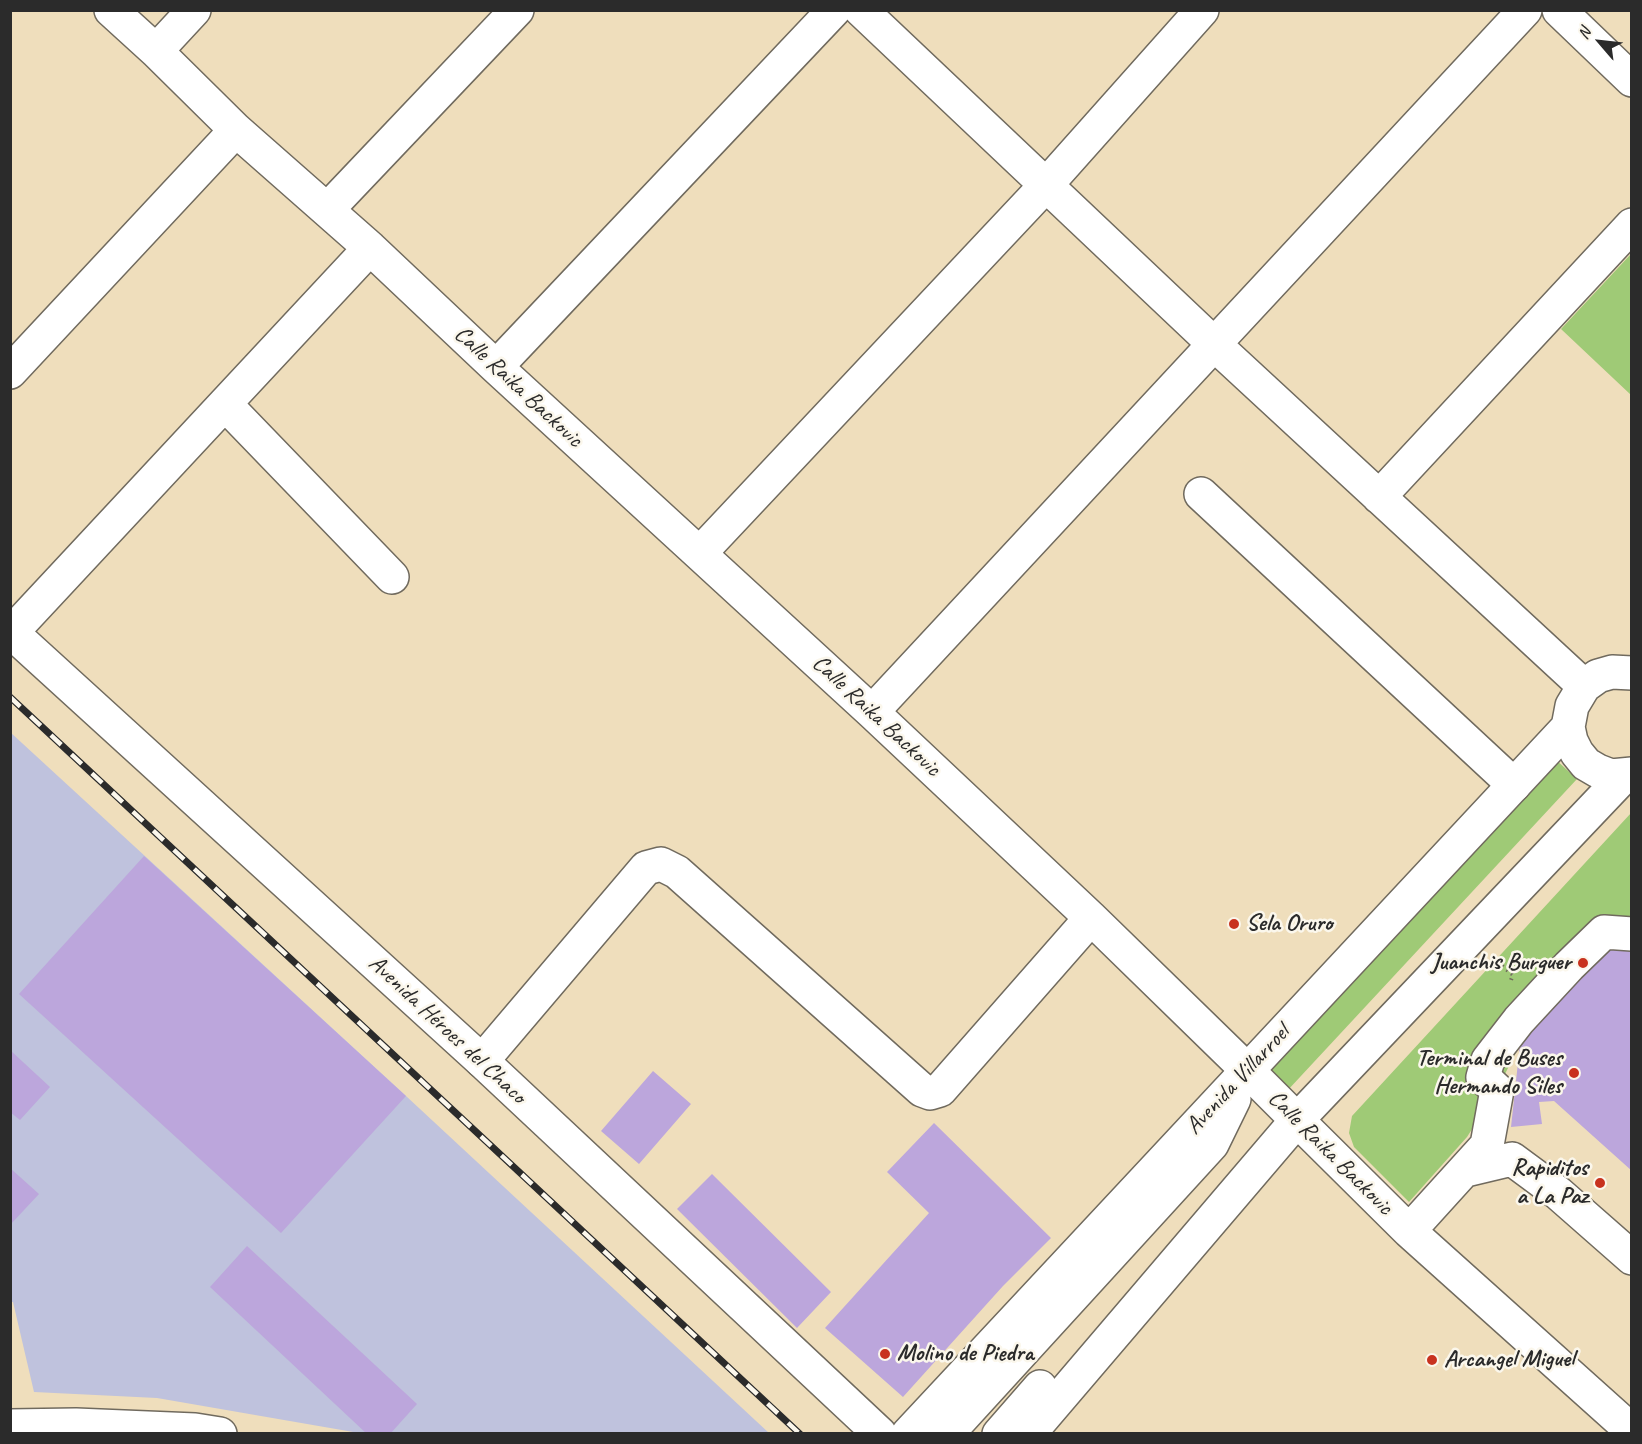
<!DOCTYPE html>
<html>
<head>
<meta charset="utf-8">
<style>
	body { margin:0 }
	#map { position:relative; width:1642px; height:1444px; overflow:hidden; background:#efdebc; font-family:Caveat,sans-serif }
	canvas { display:block }
	.frame { position:absolute; inset:0; border:12px solid #2b2b2b; pointer-events:none }
	.north { position:absolute; left:1570px; top:12px; width:60px; height:60px; -webkit-text-stroke:4px #fbf7ec; paint-order:stroke; rotate:298deg; font-size:16px; font-weight:700; line-height:24px; text-align:center; color:#2b2b2b }
	.north::after { content:''; display:block; margin:auto; width:21px; height:27px; background:#2b2b2b; clip-path:polygon(50% 0,100% 100%,50% 72%,0 100%) }
</style>
</head>
<body>
<div id="map">
<canvas width="1642" height="1444"></canvas>
<div class="frame"></div>
<div class="north">N</div>
</div>
<script>
const ctx = document.querySelector('canvas').getContext('2d');
ctx.lineJoin = 'round';
function fillPath(path, color) {
  ctx.fillStyle = color;
  ctx.fill(path, 'evenodd');
}
function toPath(rows) {
  const path = new Path2D();
  for (const r of rows) {
    path.moveTo(r[0], r[1]);
    for (let i = 2; i < r.length; i += 2) path.lineTo(r[i], r[i + 1]);
  }
  return path;
}
function stroke(path, color, width, dash) {
  ctx.strokeStyle = color;
  ctx.lineWidth = width;
  ctx.lineCap = dash ? 'butt' : 'round';
  ctx.setLineDash(dash || []);
  ctx.stroke(path);
}
function label(font, color, halo, rows, align = 'center') {
  ctx.font = font + ' Caveat,sans-serif';
  ctx.lineWidth = 5;
  ctx.setLineDash([]);
  ctx.textBaseline = 'middle';
  ctx.strokeStyle = halo;
  ctx.fillStyle = color;
  for (const [text, x, y, turn = 0] of rows) {
    ctx.save();
    ctx.translate(x, y);
    ctx.rotate((+turn || 0) * Math.PI / 180);
    ctx.textAlign = isNaN(turn) ? turn : align;
    if (halo) ctx.strokeText(text, 0, 0);
    ctx.fillText(text, 0, 0);
    ctx.restore();
  }
}
fillPath(toPath([
	[10,732,406,1096,769,1433,359,1433,157,1398,34,1392,13,1302,10,1302]
]), '#bfc2dd');
fillPath(toPath([
	[1631,254,1631,395,1561,329],
	[1555,759,1577,779,1274,1105,1252,1085],
	[1631,813,1631,918,1520,1044,1497,1090,1467,1137,1409,1202,1354,1147,1349,1133,1352,1116]
]), '#9fca76');
fillPath(toPath([
	[144,856,406,1096,281,1233,19,994],
	[1606,946,1632,950,1632,1171,1554,1101,1539,1102,1542,1124,1511,1127,1520,1044,1529,1032],
	[10,1050,50,1087,20,1120,10,1112],
	[653,1071,691,1104,639,1164,601,1131],
	[934,1123,1051,1238,1003,1286,903,1397,825,1328,929,1213,887,1172],
	[10,1168,39,1194,10,1225],
	[712,1174,831,1292,797,1328,677,1209],
	[247,1246,417,1404,390,1434,367,1434,210,1287]
]), '#bca6dc');
const minor = toPath([
	[111,10,156,51,236,130,370,248,496,367,872,712,1091,918,1247,1070],
	[861,10,1214,344,1584,686],
	[1559,10,1632,80],
	[156,51,194,10],
	[327,210,517,10],
	[496,367,834,10],
	[10,372,236,130],
	[225,404,392,577],
	[1201,494,1514,785],
	[1379,497,1632,225],
	[700,553,1047,184,1202,10],
	[12,632,370,248],
	[872,712,1525,10],
	[482,1061,646,868,661,864,677,872,922,1090,930,1093,940,1090,1091,918],
	[1297,1120,1409,1231,1632,1431],
	[1466,1170,1512,1159,1558,1193,1632,1258],
	[1409,1231,1487,1145,1497,1090,1483,1077,1488,1060,1519,1020,1569,966,1604,932,1632,934]
]);
const major = toPath([
	[10,631,482,1061,880,1434],
	[1632,673,1612,672,1598,676,1584,686,1572,706,1568,727,1571,741,1577,753,1586,764,1598,771,1611,776,1632,774],
	[1247,1070,1297,1120],
	[10,1426,76,1425,195,1430,220,1434],
	[908,1434,1568,727],
	[947,1434,1212,1144,1234,1099],
	[999,1434,1040,1387],
	[1029,1434,1297,1120,1624,776]
]);
stroke(minor, '#706a5e', 36);
stroke(major, '#706a5e', 36);
stroke(toPath([
	[1493,958,1513,975,1511,980]
]), '#706a5e', 4, [1.5, 4.5]);
stroke(minor, '#fff', 33);
stroke(major, '#fff', 33);
const rail = toPath([
	[10,697,800,1434]
]);
stroke(rail, '#2b2b2b', 7);
stroke(rail, '#fbf7ec', 4.5, [14]);
for (const [x, y, r, color] of [
	[1234,924,6,"#c8321e"],
	[1583,963,6,"#c8321e"],
	[1574,1073,6,"#c8321e"],
	[1600,1183,6,"#c8321e"],
	[885,1354,6,"#c8321e"],
	[1432,1360,6,"#c8321e"]
]) {
  const dot = new Path2D();
  dot.arc(x, y, r, 0, 2 * Math.PI);
  ctx.fillStyle = color;
  ctx.fill(dot);
  stroke(dot, '#fbf7ec', 2);
}
label('24px', '#2b2b2b', '#fbf7ec', [
	["Calle Raika Backovic",518,387,43],
	["Calle Raika Backovic",876,716,43],
	["Avenida Héroes del Chaco",447,1030,43],
	["Avenida Villarroel",1238,1080,-47],
	["Calle Raika Backovic",1330,1153,45]
]);
label('bold 24px', '#2b2b2b', '#fbf7ec', [
	["Sela Oruro",1246,924],
	["Juanchis Burguer",1571,963,"right"],
	["Terminal de Buses",1562,1059,"right"],
	["Hermando Siles",1562,1087,"right"],
	["Rapiditos",1588,1169,"right"],
	["a La Paz",1588,1197,"right"],
	["Molino de Piedra",897,1354],
	["Arcangel Miguel",1444,1360]
], 'left');
</script>
</body>
</html>
